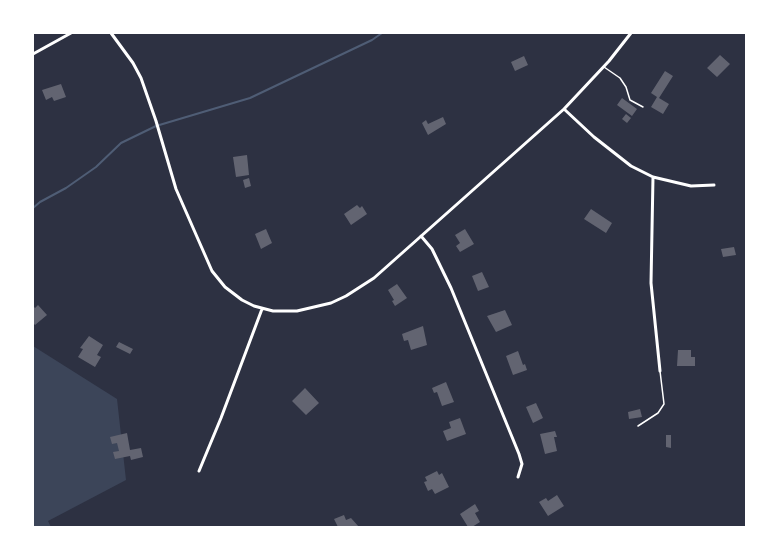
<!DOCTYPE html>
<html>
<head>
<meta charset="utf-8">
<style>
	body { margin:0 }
	#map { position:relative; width:779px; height:560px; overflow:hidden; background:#2d3142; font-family:"Sofia Sans Condensed",sans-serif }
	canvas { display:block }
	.frame { position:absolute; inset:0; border:34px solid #fff; pointer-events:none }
</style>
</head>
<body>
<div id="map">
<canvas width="779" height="560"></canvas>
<div class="frame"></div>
</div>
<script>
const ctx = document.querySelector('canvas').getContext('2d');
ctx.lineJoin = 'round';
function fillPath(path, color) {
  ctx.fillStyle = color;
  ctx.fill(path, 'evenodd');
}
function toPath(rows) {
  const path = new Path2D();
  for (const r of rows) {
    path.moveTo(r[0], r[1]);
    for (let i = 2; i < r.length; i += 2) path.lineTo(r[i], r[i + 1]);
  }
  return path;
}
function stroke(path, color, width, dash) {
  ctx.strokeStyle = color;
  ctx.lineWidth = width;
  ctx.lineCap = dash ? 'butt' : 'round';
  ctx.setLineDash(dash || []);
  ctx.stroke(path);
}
fillPath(toPath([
	[33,346,117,399,126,480,48,521,51,527,33,527]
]), '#3c4559');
stroke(toPath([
	[33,208,40,202,66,188,96,167,121,143,156,126,250,98,372,40,382,33]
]), '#4f5d75', 2);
fillPath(toPath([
	[720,55,730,64,717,77,707,68],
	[524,56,528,65,515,71,511,62],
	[665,71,673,76,659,98,669,104,663,114,651,107,657,97,651,93],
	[61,84,66,97,54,101,52,97,46,100,42,90],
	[622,98,637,109,632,116,617,105],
	[626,114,631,118,627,123,622,119],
	[443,117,446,124,428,135,422,123,426,120,428,124],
	[247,155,249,175,236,177,233,157],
	[249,178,251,186,245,188,243,180],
	[357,205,360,208,362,206,367,214,351,225,344,214],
	[591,209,612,223,606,233,584,219],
	[266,229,272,243,261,249,255,234],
	[465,229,474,244,460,252,456,246,460,243,455,235],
	[734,247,736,255,723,257,721,249],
	[482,272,489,287,478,291,472,276],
	[397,284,407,298,395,306,392,301,394,300,388,290],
	[38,305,47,315,35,325,33,323,33,306,35,308],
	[505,310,512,325,496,332,487,316],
	[423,326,427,345,411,350,408,340,404,341,402,334],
	[89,336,103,345,97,355,101,357,95,367,78,357,83,349,80,348],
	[119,342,133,349,130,354,116,347],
	[678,350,691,350,691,357,695,357,695,366,677,366],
	[518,351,523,365,525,364,527,370,513,375,506,356],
	[446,382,454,402,442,406,437,392,434,393,432,388],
	[305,388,319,403,306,415,292,401],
	[536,403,543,418,533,423,526,407],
	[640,409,642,417,629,419,628,412],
	[460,418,466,434,447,441,443,431,451,428,449,422],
	[555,431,557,437,554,437,557,451,545,454,540,434],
	[127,433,130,450,141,448,143,457,131,460,130,456,115,459,113,452,119,451,117,443,112,444,110,437],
	[666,435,671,435,671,448,666,447],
	[437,471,439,475,442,473,449,487,435,494,432,489,428,491,424,482,427,481,425,477],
	[557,495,564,506,548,516,539,502,546,498,548,501],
	[475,504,479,511,475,513,480,522,472,527,468,527,460,514],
	[344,515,346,520,351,518,359,527,338,527,334,519]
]), '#626471');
stroke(toPath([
	[604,67,620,78,626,87,630,100,643,107],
	[638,426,658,413,664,404,660,371]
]), '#fff', 1.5);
stroke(toPath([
	[111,33,133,63,141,78,156,121,176,189,212,271,225,287,242,300,254,306,273,311,297,311,331,303,346,296,374,278,564,109,609,61,631,33],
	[33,54,71,33],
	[564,109,594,137,631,166,653,177,691,186,714,185],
	[653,177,651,283,660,371],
	[421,236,432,249,451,288,519,454,522,464,518,477],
	[199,471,221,418,262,309]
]), '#fff', 3);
</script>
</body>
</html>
